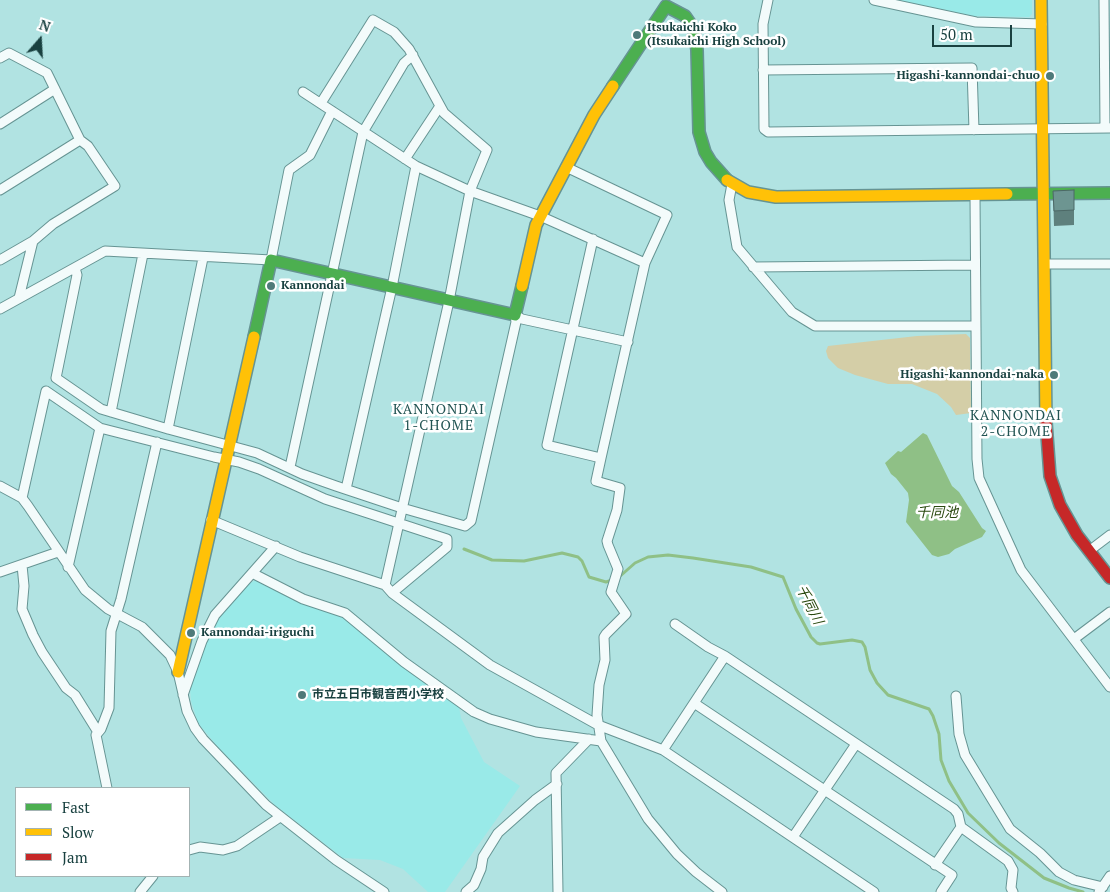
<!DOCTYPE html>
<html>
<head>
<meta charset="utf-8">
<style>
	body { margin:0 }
	#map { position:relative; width:1110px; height:892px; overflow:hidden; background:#b1e3e2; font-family:"PT Serif",serif }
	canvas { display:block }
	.legend { position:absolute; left:15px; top:787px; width:175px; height:90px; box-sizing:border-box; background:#fff; border:1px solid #a3b3b3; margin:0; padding:6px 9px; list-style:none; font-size:15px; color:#194140 }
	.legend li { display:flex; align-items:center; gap:10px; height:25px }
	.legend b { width:25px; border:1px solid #a3b3b3 }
	.north { position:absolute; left:15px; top:15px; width:50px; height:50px; -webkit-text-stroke:4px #fff; paint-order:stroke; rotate:19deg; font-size:14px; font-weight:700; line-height:20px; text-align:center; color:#194140 }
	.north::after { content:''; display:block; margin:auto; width:18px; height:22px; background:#194140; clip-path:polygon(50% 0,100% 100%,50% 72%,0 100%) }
	.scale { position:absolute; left:932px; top:25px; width:80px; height:22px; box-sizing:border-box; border:2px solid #194140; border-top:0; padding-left:6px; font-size:15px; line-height:18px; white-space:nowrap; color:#194140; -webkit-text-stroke:4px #fff; paint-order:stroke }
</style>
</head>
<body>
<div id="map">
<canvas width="1110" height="892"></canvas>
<ul class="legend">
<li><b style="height:6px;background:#4caf50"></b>Fast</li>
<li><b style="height:6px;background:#ffc107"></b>Slow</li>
<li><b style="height:6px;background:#c62828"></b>Jam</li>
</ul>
<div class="north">N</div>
<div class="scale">50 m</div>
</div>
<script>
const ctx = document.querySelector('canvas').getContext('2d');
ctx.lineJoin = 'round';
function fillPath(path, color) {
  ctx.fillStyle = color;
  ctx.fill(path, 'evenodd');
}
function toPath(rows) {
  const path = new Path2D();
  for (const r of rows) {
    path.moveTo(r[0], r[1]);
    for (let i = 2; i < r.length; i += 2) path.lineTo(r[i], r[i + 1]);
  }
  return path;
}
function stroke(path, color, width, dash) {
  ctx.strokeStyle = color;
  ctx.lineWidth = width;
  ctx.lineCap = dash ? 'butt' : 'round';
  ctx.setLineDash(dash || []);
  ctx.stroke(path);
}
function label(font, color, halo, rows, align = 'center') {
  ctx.font = font + ' "PT Serif","Noto Sans JP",serif';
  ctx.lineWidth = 5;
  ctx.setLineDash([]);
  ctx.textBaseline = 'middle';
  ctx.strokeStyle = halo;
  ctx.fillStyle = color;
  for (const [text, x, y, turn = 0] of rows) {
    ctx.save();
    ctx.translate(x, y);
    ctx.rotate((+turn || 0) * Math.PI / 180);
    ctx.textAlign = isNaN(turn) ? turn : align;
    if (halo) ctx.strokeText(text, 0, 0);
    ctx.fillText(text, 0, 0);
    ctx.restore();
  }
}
fillPath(toPath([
	[899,0,1032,0,1032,14,1029,17,974,16],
	[256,580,297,600,340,615,459,707,461,718,484,762,520,786,445,892,428,892,403,869,380,860,343,858,275,805,218,747,198,723,191,701,190,689,207,638,222,612,246,585]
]), '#99eae8');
fillPath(toPath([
	[966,334,970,338,971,413,956,415,951,407,937,394,912,384,888,384,855,375,838,368,828,358,826,351,828,346,917,336]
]), '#d4cea7');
fillPath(toPath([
	[923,433,927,435,952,486,959,492,982,528,986,531,982,537,955,549,949,554,938,557,932,555,906,522,909,500,908,493,896,478,891,474,885,463,898,451,901,452]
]), '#8fc086');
stroke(toPath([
	[464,549,492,560,524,561,562,553,578,557,582,561,589,577,606,582,612,580],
	[618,578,635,563,648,557,668,555,693,558,751,567,783,577,796,609,811,637,817,643,820,644,852,640,862,642,865,647,870,670,877,683,888,695,929,709,933,716,939,734,941,760,949,781,968,813,999,843,1044,878,1069,888,1083,892]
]), '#8fc086', 3);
const street = toPath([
	[768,0,763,24,764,129,768,132,1110,128],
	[874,0,976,22,1042,24],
	[1104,0,1105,128],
	[0,58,9,53,47,73,80,140,88,146,115,186,53,224,33,241,0,260],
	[763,70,972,68,974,130],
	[303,92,416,166,470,191,540,216,645,263],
	[321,103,373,20,394,32,409,49,444,113,487,150,470,191,449,301,385,585],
	[0,124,55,89],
	[405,159,440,106],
	[566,167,667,215,645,263,601,458,547,445,593,239],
	[732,184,729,200,737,247,792,312,815,326,976,326],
	[0,190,80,140],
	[975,196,977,459,979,478,1021,570,1110,687],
	[1044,264,1110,264],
	[753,267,975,265],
	[75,268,77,275,56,378,101,409,168,429,257,453,302,474,336,486,402,508,465,526,471,521,516,322,515,315,522,319,628,342],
	[19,298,33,241],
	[0,309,105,251,271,260,289,170,310,155,332,111],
	[111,412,143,254],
	[168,429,203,258],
	[601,458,596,481,620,488,617,510,607,541,608,545,618,569,611,592,626,614,606,634,604,637,605,660,599,685,597,715,601,741,648,819,677,854,696,872,722,892],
	[290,467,363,132,404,63,413,55],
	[0,486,22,498,28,506,85,590,108,609,142,627,170,655,178,672,187,711,195,728,203,739,266,805,336,860,384,892],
	[346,489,392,287,416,166],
	[22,498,46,391,100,428,214,457,239,462,259,469,325,499,447,539,447,547,392,593],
	[211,520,300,557,385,585,392,593,490,665,598,725,663,750,874,892],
	[1089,551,1110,535],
	[22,565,24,586,22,609,33,635,42,652,66,688,75,695,98,732],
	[68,567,100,428],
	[0,572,58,552],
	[252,573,303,599,345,613,404,662,474,712,490,719,536,732,601,741],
	[1074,639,1110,612],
	[725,656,954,809,958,814,961,827,935,865],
	[183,695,202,641,215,615,276,546],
	[956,696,959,734,965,755,1010,829,1040,853,1059,872,1074,880,1103,887],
	[694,703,952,875,941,892],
	[663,750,725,656,708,647,675,624],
	[107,788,96,735,101,729,109,708,111,631,121,599,157,442],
	[961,827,1008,861,1013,870,1011,888,1013,892],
	[793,837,856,744],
	[189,850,200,847,223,850,237,846,280,817],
	[140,892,153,876],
	[466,892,474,885,481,869,483,857,498,833,535,800,557,784],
	[558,892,556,773,589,739],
	[1099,892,1110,876]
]);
const fast = toPath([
	[613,86,666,6,685,16,694,29,697,50,699,132,705,152,711,162,727,180],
	[1007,194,1110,193],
	[254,337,271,260,515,315,522,286]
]);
const slow = toPath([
	[1041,0,1046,422],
	[727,180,748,192,776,197,1007,194],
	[522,286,536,225,594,115,613,86],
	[178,672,254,337]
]);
const jam = toPath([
	[1046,422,1050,476,1060,505,1077,535,1110,578]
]);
stroke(street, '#669493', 11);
stroke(fast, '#669493', 14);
stroke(slow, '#669493', 14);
stroke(jam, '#669493', 14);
stroke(street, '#f3fbfb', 9);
stroke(fast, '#4caf50', 11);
stroke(slow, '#ffc107', 11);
stroke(jam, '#c62828', 11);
fillPath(toPath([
	[1053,191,1074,210,1074,225,1054,226]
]), '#5e807d');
const building = toPath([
	[1074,190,1074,210,1054,211,1053,191,1074,190]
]);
fillPath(building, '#6d9591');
stroke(building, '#4c6866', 1);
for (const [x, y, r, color] of [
	[637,35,5,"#4e7a79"],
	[1050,76,5,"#4e7a79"],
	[271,286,5,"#4e7a79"],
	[1054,375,5,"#4e7a79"],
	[191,633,5,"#4e7a79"],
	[302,695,5,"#4e7a79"]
]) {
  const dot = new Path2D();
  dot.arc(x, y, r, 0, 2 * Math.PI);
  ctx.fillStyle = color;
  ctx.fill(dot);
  stroke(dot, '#fff', 2);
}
label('bold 12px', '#194140', '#fff', [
	["Itsukaichi Koko",647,28],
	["(Itsukaichi High School)",647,42],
	["Higashi-kannondai-chuo",1040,76,"right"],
	["Kannondai",281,286],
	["Higashi-kannondai-naka",1044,375,"right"],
	["Kannondai-iriguchi",201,633],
	["市立五日市観音西小学校",312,695]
], 'left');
ctx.letterSpacing = '1px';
label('14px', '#225453', '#fff', [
	["KANNONDAI",439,410],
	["1-CHOME",439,426],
	["KANNONDAI",1016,416],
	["2-CHOME",1016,432]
]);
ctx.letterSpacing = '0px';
label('italic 14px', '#2a490f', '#fff', [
	["千同池",937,513],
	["千同川",809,605,63]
]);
</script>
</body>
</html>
